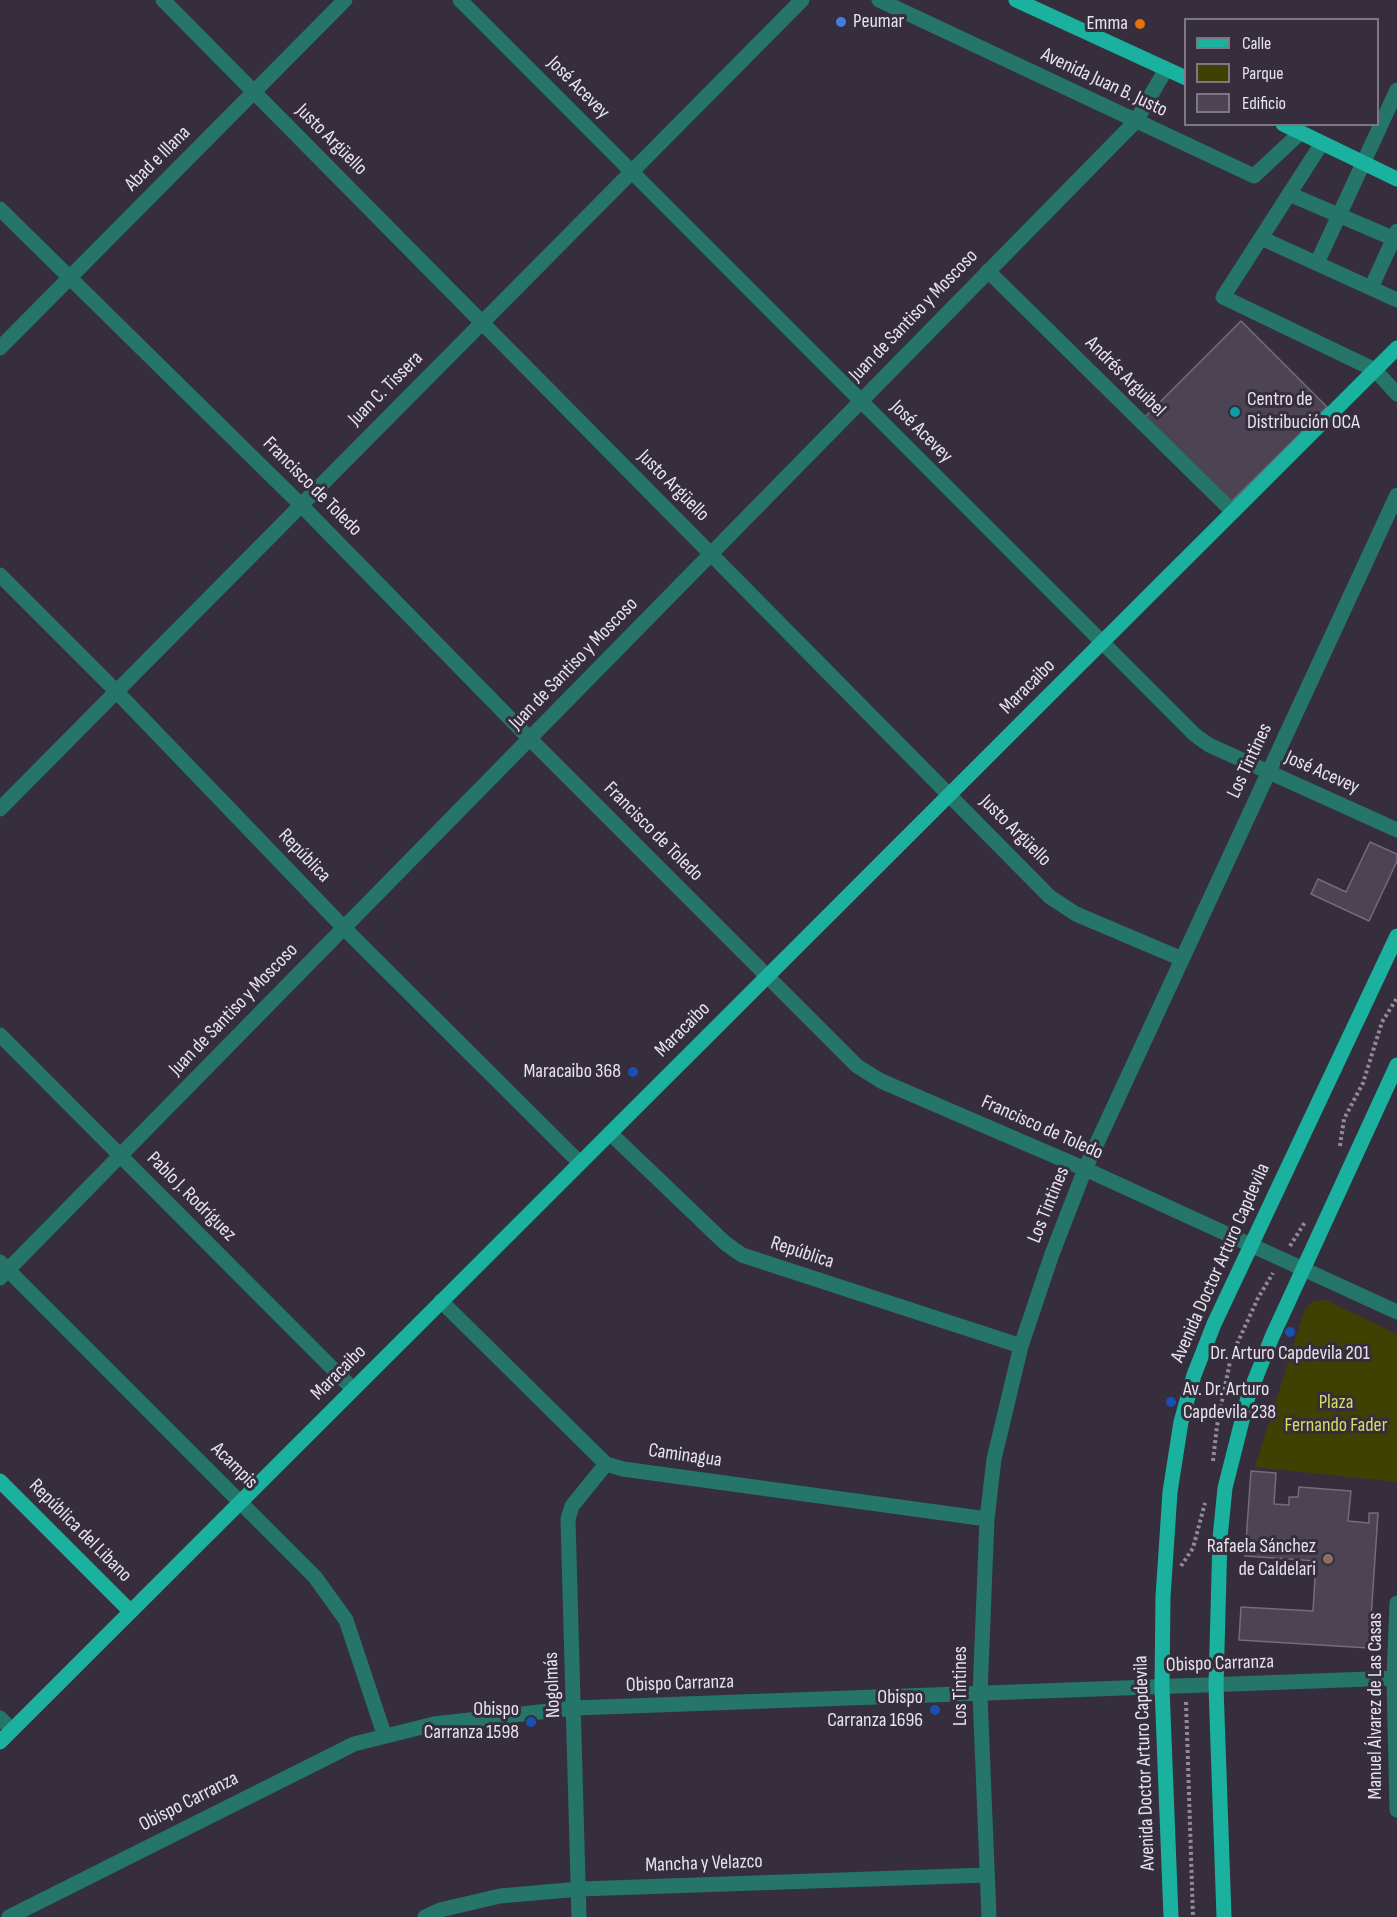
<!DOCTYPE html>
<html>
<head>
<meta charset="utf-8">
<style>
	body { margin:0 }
	#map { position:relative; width:1397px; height:1917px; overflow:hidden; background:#362e3d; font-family:"Sofia Sans Condensed",sans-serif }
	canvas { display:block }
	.legend { position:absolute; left:1184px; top:18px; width:195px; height:108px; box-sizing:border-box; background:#362e3d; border:2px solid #7d7683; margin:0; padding:8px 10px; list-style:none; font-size:18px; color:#e7e2eb }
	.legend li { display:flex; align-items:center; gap:12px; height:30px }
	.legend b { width:30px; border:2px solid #7d7683 }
</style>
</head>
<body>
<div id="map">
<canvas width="1397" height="1917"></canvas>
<ul class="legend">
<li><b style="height:8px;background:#1ab19e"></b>Calle</li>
<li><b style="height:16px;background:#3f4103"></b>Parque</li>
<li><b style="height:16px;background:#4c4353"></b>Edificio</li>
</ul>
</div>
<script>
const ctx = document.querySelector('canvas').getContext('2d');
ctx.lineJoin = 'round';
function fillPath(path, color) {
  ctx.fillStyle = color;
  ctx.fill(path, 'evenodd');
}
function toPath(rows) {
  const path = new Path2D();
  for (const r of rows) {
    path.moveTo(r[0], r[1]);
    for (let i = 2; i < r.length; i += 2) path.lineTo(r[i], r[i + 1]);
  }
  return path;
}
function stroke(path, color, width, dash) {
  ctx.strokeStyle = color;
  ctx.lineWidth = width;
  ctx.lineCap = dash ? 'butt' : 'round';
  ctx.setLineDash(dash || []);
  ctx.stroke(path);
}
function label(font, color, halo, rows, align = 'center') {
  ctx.font = font + ' "Sofia Sans Condensed",sans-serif';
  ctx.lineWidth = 6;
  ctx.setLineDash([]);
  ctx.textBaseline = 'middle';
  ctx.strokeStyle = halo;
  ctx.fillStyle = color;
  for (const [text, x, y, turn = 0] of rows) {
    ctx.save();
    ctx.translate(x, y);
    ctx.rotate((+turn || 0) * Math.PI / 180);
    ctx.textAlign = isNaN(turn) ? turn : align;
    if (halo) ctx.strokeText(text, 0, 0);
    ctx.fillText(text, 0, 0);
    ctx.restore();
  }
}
fillPath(toPath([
	[1325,1300,1397,1334,1397,1482,1255,1467,1305,1309,1314,1301]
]), '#3f4103');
const building = toPath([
	[1241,321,1327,407,1229,504,1144,418,1241,321],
	[1370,842,1397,854,1397,861,1369,921,1311,894,1318,879,1346,892,1370,842],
	[1251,1471,1276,1473,1274,1504,1289,1505,1289,1497,1298,1497,1299,1487,1351,1491,1348,1521,1369,1523,1369,1513,1378,1513,1369,1648,1239,1640,1241,1607,1313,1611,1316,1561,1245,1556,1251,1471]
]);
fillPath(building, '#4c4353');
stroke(building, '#746b7c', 1.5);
stroke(toPath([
	[1340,1146,1344,1119,1363,1083,1382,1022,1397,998],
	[1290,1246,1305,1222],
	[1213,1461,1217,1426,1231,1357,1258,1298,1273,1273],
	[1181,1566,1193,1548,1205,1503],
	[1186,1702,1193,1917]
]), '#928b97', 4, [3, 3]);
stroke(toPath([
	[163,0,1050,897,1076,914,1182,959],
	[460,0,1195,735,1209,745,1397,830],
	[879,0,1254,176,1300,133],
	[1322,143,1223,297,1375,370,1397,394],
	[1289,194,1397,240],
	[0,209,300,504,530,739,857,1066,881,1081,1085,1169,1397,1312],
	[1261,238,1397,300],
	[1317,263,1397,90],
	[988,271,1233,512],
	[1371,288,1397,231],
	[0,348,345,0],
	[0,575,116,691,344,928,580,1163],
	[0,809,802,0],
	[0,1035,353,1389],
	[610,1133,725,1243,742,1255,1021,1346],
	[0,1262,315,1577,346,1620,384,1734],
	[0,1278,1136,121,1166,69],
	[441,1301,606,1464,623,1469,987,1519],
	[1397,1603,1394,1678,1397,1810],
	[0,1718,12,1730],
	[9,1917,354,1744,434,1724,575,1708,1397,1678],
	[425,1917,440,1910,500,1896,580,1889,987,1875],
	[579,1917,568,1519,572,1506,606,1464],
	[989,1917,980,1695,987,1519,994,1459,1021,1346,1052,1254,1085,1169,1397,495]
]), '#257569', 15);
stroke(toPath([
	[1016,0,1186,78],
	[1283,124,1397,179],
	[0,1481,130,1611],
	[0,1742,1397,348],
	[1171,1917,1162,1687,1163,1597,1170,1492,1181,1422,1194,1375,1214,1324,1397,936],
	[1224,1917,1216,1686,1220,1538,1225,1488,1248,1397,1272,1337,1397,1065]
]), '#1ab19e', 15);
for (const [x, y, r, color] of [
	[841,22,6,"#3f7fe0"],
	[1140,24,6,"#e8710a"],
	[1235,412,6,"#0f9aa8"],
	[633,1072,6,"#1a4fb4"],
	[1290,1332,6,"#1a4fb4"],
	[1171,1402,6,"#1a4fb4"],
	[1328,1559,6,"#8d6e63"],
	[935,1710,6,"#1a4fb4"],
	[531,1722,6,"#1a4fb4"]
]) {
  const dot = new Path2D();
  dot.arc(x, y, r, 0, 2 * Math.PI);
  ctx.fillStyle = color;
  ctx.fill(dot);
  stroke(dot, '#362e3d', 2);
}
label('20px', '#e7e2eb', '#362e3d', [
	["Peumar",853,22,"left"],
	["Emma",1128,24],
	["Centro de",1247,400,"left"],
	["Distribución OCA",1247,423,"left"],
	["Maracaibo 368",621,1072],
	["Dr. Arturo Capdevila 201",1290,1354,"center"],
	["Av. Dr. Arturo",1183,1390,"left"],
	["Capdevila 238",1183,1413,"left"],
	["Rafaela Sánchez",1316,1547],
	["de Caldelari",1316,1570],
	["Obispo",923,1698],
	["Carranza 1696",923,1721],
	["Obispo",519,1710],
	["Carranza 1598",519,1733]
], 'right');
label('20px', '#e7e2eb', '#362e3d', [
	["Avenida Juan B. Justo",1104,83,25],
	["José Acevey",578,88,45],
	["Justo Argüello",331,140,45],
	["Abad e Illana",158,159,-45],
	["Juan de Santiso y Moscoso",914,316,-46],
	["Andrés Arguibel",1125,377,45],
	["Juan C. Tissera",386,389,-45],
	["José Acevey",921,432,45],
	["Justo Argüello",673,486,45],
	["Francisco de Toledo",312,487,45],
	["Juan de Santiso y Moscoso",574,664,-46],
	["Maracaibo",1028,687,-45],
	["Los Tintines",1250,761,-65],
	["José Acevey",1322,773,24],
	["Justo Argüello",1015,831,45],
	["Francisco de Toledo",653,832,45],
	["República",304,856,46],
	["Juan de Santiso y Moscoso",234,1010,-46],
	["Maracaibo",683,1030,-45],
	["Francisco de Toledo",1042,1128,24],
	["Pablo J. Rodríguez",191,1197,45],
	["Los Tintines",1049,1205,-68],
	["República",802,1253,18],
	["Avenida Doctor Arturo Capdevila",1221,1263,-66],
	["Maracaibo",339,1373,-45],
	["Caminagua",685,1456,8],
	["Acampis",234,1466,45],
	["República del Libano",80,1531,45],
	["Obispo Carranza",1220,1664,-2],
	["Obispo Carranza",680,1684,-2],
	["Nogolmás",553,1685,-92],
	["Los Tintines",961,1686,-90],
	["Manuel Álvarez de Las Casas",1376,1706,-90],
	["Avenida Doctor Arturo Capdevila",1145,1763,-92],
	["Obispo Carranza",189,1802,-27],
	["Mancha y Velazco",704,1864,-2]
]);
label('20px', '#d8dd63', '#362e3d', [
	["Plaza",1336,1403],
	["Fernando Fader",1336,1426]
]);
</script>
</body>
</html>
